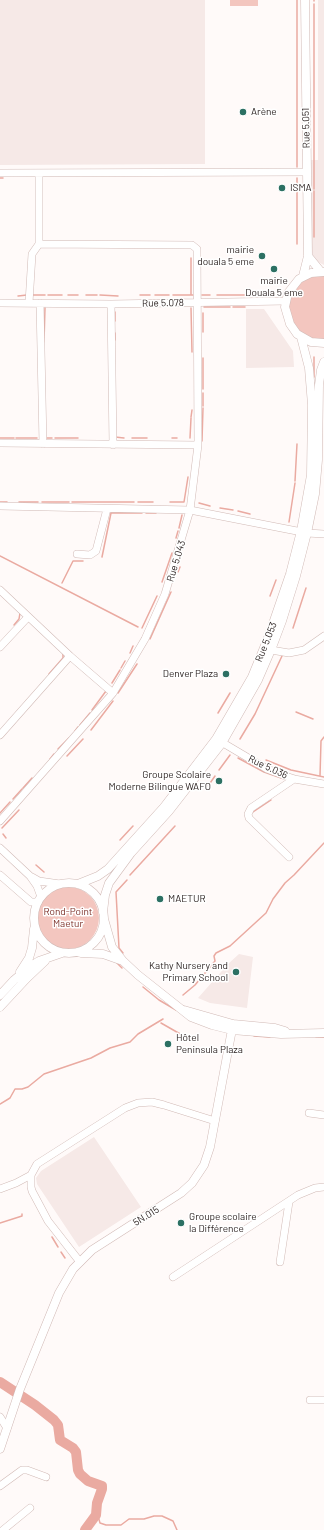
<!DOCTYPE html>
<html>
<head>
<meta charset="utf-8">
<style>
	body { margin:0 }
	canvas { display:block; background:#fffaf9 }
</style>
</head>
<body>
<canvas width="324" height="1530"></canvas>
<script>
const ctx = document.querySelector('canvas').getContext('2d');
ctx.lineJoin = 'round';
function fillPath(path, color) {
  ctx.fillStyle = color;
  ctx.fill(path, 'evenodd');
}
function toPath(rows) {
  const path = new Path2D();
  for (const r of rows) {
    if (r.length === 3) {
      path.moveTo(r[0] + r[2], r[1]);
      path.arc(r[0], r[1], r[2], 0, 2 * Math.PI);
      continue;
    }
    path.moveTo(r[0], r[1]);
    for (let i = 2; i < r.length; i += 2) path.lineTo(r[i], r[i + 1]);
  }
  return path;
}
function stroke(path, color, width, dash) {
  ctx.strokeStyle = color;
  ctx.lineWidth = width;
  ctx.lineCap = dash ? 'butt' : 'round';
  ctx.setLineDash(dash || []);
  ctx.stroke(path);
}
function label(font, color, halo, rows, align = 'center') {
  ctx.font = font + ' Barlow,sans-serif';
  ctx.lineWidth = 3;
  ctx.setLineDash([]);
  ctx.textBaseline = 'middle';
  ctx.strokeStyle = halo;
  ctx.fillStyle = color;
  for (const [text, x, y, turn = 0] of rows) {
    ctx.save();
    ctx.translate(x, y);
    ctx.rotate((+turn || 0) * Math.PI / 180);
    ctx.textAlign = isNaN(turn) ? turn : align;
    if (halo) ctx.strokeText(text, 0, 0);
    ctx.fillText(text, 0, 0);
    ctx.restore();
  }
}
fillPath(toPath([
	[0,0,205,0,205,164,0,165],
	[318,0,324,0,324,265,318,262,313,256,312,252,311,160,318,160],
	[246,309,264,309,293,351,294,367,246,368],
	[239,954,253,957,247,1008,210,1003,198,998,228,964],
	[94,1137,141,1207,79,1247,37,1184,36,1178,41,1171]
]), '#f6e9e7');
fillPath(toPath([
	[230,0,258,0,258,6,230,6],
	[324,275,324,341,312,339,300,333,292,322,288,310,290,297,296,286,307,278],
	[68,918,31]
]), '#f3c6bf');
stroke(toPath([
	[314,0,314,1],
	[314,4,314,189],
	[297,167,297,0],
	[0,178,3,178],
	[314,191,314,237],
	[297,244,297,178],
	[191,258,191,294],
	[33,295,45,295],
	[48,295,62,295],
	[68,295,78,295],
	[86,295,97,295],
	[100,295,118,296],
	[140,295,150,295],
	[155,295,169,295],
	[173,295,193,295],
	[202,295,210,295],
	[217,295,261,295],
	[18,296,27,295],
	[204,307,230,307],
	[233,307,245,307],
	[191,308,192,352],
	[115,312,115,321],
	[203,313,203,332],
	[115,333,115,340],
	[44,342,45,308],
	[203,358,203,389],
	[314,377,314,357],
	[203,393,203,406],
	[191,417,192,410],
	[115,437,124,438],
	[0,438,14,438],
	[16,438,37,438],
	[46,438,52,438],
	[55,438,78,438],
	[132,438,147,438],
	[172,438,177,438],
	[190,438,191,418],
	[202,441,203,408],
	[295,481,297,444],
	[0,502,7,502],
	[19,502,38,502],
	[42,502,69,502],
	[72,502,134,502],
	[138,502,153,502],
	[170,502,184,502,188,477],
	[199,503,210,506],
	[220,508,233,510],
	[238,511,250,514],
	[146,513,156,513],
	[289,522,295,483],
	[179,528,182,515],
	[176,538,178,531],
	[0,556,138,627],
	[102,557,111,513,142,513],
	[178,572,180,567],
	[162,582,172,553],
	[62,583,73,561,83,561],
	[270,596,276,580],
	[14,625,19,619,20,613],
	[142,628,157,596],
	[293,628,306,588],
	[150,639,171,592],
	[130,653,133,646],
	[121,668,125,661],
	[49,674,63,658,63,654],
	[112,683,120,670],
	[118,693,137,664],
	[92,710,106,691],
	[296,712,313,719],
	[218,713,230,693],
	[80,725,90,713],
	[91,730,113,701],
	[75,731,78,727],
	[240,739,255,714,282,656],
	[58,749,69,738],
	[67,756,83,739],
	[238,758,264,772,287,780],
	[50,759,54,754],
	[266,760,291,770,324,777],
	[219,770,230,755],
	[320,776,321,741,324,737],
	[208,786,215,776],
	[23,788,32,778],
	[13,799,22,789],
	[253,812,271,800],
	[0,813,10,802],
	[2,828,19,810],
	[3,834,6,838],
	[120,840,133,826],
	[36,865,44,872],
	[130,875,175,826],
	[123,953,119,948,116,892,127,880],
	[117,963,122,968],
	[143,987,159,1000,176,1010],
	[183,995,195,985,215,961,214,956,216,953,230,946,266,913,273,899,285,883,294,875,324,843],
	[161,1023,182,1035],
	[254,1036,270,1037],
	[316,1037,324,1037],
	[0,1104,10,1098,15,1089,22,1089,28,1087,44,1074,91,1058,110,1048,130,1042,138,1034,163,1019],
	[0,1223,22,1216,22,1214],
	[52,1237,58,1247],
	[61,1252,65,1258],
	[96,1515,98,1516,100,1523,106,1525,121,1525,129,1519,144,1519,154,1516,162,1516,173,1521,177,1530]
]), '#eaaaa1', 1.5);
stroke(toPath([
	[0,1382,35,1405,54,1420,58,1425,60,1440,73,1448,76,1452,78,1470,80,1474,88,1481,102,1486,102,1489,97,1503,96,1515,85,1530]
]), '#eaaaa1', 10);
const minor = toPath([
	[0,173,307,172],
	[0,303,111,304,286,301],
	[29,303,32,254,39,244,39,173],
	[40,303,43,444],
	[111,304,113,445],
	[0,443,198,445],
	[0,506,190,510,307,533,324,534],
	[77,554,90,555,96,551,107,509],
	[0,590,70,656,113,693],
	[0,647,28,617],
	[271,650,289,653,304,650,324,636],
	[0,735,70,656],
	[218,740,267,769,294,779,324,784],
	[0,821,113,693,145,639,165,594,190,510,198,445,197,249,192,245,39,244],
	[0,848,30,876,37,886,41,897],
	[289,857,249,818,248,814,251,808,294,779],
	[0,875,31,902,38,902],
	[32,877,39,881,60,884],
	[309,1113,324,1115],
	[0,1189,16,1183,31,1175],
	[80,1262,48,1221,32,1191,31,1187,31,1175,37,1164,125,1108,138,1103,152,1102,164,1105,215,1121],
	[280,1262,289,1202],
	[173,1277,298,1195,315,1188,324,1187],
	[310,1400,324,1400],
	[0,1417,7,1428],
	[0,1486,22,1470,27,1470,46,1477],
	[3,1530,30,1508]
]);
const major = toPath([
	[308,256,321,272],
	[324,272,311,273,299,279,288,293,285,307,290,324,297,334,311,342,324,343],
	[303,276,308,256,305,0],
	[69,918,35],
	[78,884,98,876,108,869,164,807,216,739,252,677,268,638,290,574,301,531,311,475,312,405,309,368,301,337],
	[103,912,105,895,109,883,131,853,169,811,222,743,258,680,271,650,282,621,296,576,307,533,315,494,318,460,319,385,321,370,324,362],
	[104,919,112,947,123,961,138,975,191,1017,212,1025,232,1030,281,1034,324,1033],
	[81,953,103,954,120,960],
	[20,972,29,958,32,948,34,929],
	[0,995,14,980,31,966,39,961,62,953],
	[0,1007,27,978,45,961],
	[184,1010,233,1024,275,1028,285,1031],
	[0,1449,20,1389,59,1293,73,1269,92,1250,181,1193,192,1183,204,1165,210,1147,233,1024]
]);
stroke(minor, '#d1bab6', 8);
stroke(major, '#d1bab6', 9);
stroke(minor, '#fff', 7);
stroke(major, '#fff', 8);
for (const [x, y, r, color] of [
	[243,112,4,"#2c7063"],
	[282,188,4,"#2c7063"],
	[262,256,4,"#2c7063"],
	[274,269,4,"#2c7063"],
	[226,674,4,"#2c7063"],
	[219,781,4,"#2c7063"],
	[160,899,4,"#2c7063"],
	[236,972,4,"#2c7063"],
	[168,1044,4,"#2c7063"],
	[181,1223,4,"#2c7063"]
]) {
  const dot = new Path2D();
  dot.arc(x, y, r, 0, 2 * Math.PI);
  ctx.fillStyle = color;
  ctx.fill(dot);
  stroke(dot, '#fff', 1.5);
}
label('10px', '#302726', '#fff', [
	["Arène",251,112],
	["ISMA",290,188],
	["mairie",254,250,"right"],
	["douala 5 eme",254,262,"right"],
	["mairie",274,281,"center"],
	["Douala 5 eme",274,293,"center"],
	["Denver Plaza",218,674,"right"],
	["Groupe Scolaire",211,775,"right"],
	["Moderne Bilingue WAFO",211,787,"right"],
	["MAETUR",168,899],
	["Kathy Nursery and",228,966,"right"],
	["Primary School",228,978,"right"],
	["Hôtel",176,1038],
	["Peninsula Plaza",176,1050],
	["Groupe scolaire",189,1217],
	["la Différence",189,1229]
], 'left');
label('10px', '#302726', '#fff', [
	["Rue 5.051",306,128,-91],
	["Rue 5.078",163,303,-1],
	["Rue 5.043",176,561,-73],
	["Rue 5.053",266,642,-68],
	["Rue 5.036",268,767,25],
	["5N.015",146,1216,-32]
]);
label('10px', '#7d3129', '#fff', [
	["Rond-Point",68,912],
	["Maetur",68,924]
]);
</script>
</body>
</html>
